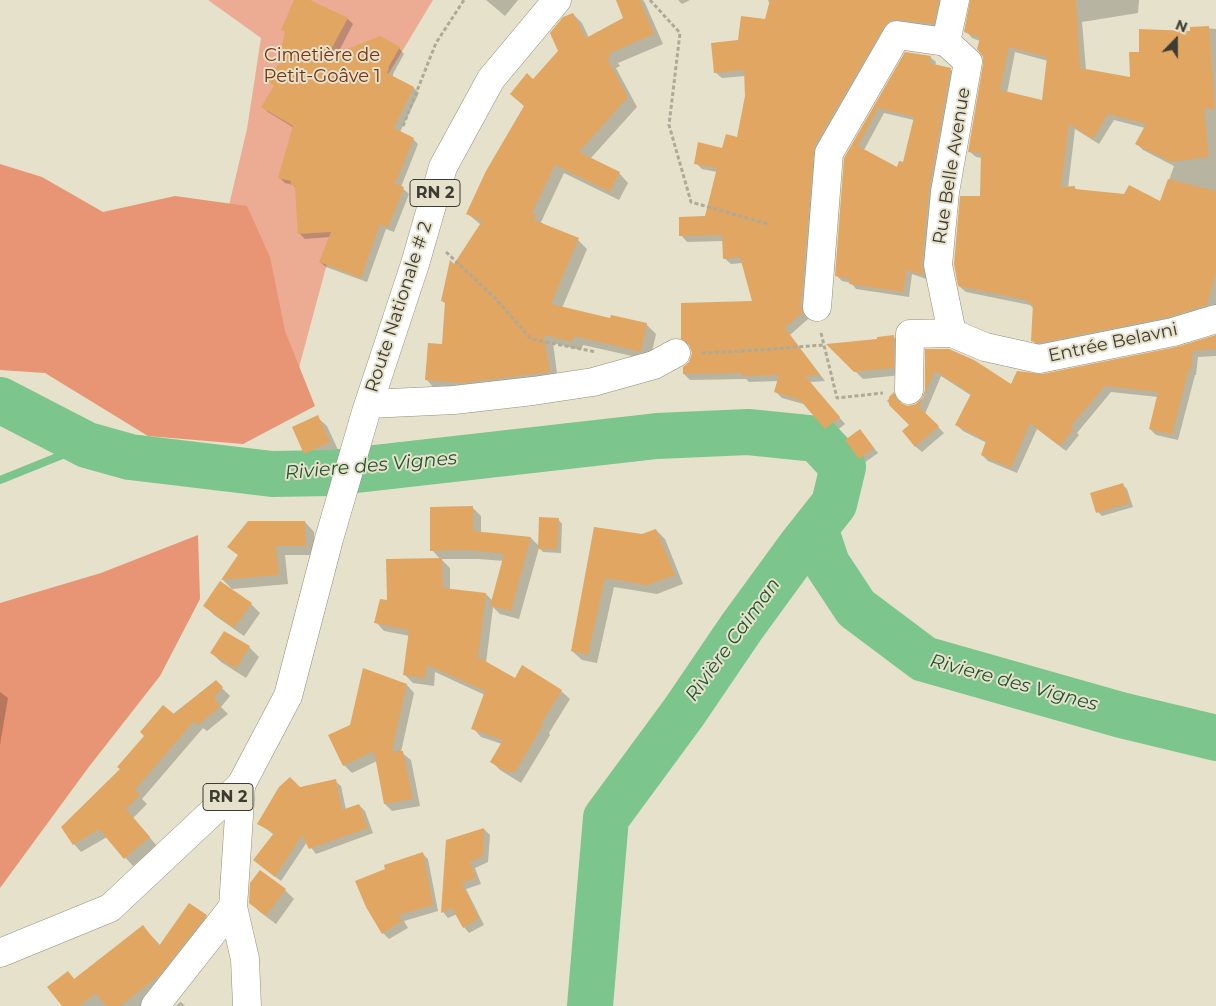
<!DOCTYPE html>
<html>
<head>
<meta charset="utf-8">
<style>
	body { margin:0 }
	#map { position:relative; width:1216px; height:1006px; overflow:hidden; background:#e6e1cb; font-family:Montserrat,sans-serif }
	canvas { display:block }
	.north { position:absolute; left:1151px; top:15px; width:50px; height:50px; -webkit-text-stroke:4px #e6e1cb; paint-order:stroke; rotate:22deg; font-size:14px; font-weight:700; line-height:20px; text-align:center; color:#3d3b32 }
	.north::after { content:''; display:block; margin:auto; width:18px; height:22px; background:#3d3b32; clip-path:polygon(50% 0,100% 100%,50% 72%,0 100%) }
</style>
</head>
<body>
<div id="map">
<canvas width="1216" height="1006"></canvas>
<div class="north">N</div>
</div>
<script>
const ctx = document.querySelector('canvas').getContext('2d');
ctx.lineJoin = 'round';
function fillPath(path, color) {
  ctx.fillStyle = color;
  ctx.fill(path, 'evenodd');
}
function toPath(rows) {
  const path = new Path2D();
  for (const r of rows) {
    path.moveTo(r[0], r[1]);
    for (let i = 2; i < r.length; i += 2) path.lineTo(r[i], r[i + 1]);
  }
  return path;
}
function stroke(path, color, width, dash) {
  ctx.strokeStyle = color;
  ctx.lineWidth = width;
  ctx.lineCap = dash ? 'butt' : 'round';
  ctx.setLineDash(dash || []);
  ctx.stroke(path);
}
function label(font, color, halo, rows, align = 'center') {
  ctx.font = font + ' Montserrat,sans-serif';
  ctx.lineWidth = 4;
  ctx.setLineDash([]);
  ctx.textBaseline = 'middle';
  ctx.strokeStyle = halo;
  ctx.fillStyle = color;
  for (const [text, x, y, turn = 0] of rows) {
    ctx.save();
    ctx.translate(x, y);
    ctx.rotate((+turn || 0) * Math.PI / 180);
    ctx.textAlign = isNaN(turn) ? turn : align;
    if (halo) ctx.strokeText(text, 0, 0);
    ctx.fillText(text, 0, 0);
    ctx.restore();
  }
}
fillPath(toPath([
	[208,0,433,0,386,78,339,219,297,375,222,235,247,129,261,38]
]), '#ebac93');
fillPath(toPath([
	[0,164,42,177,103,212,175,196,247,206,270,257,285,331,315,406,243,444,148,436,45,373,0,370],
	[198,535,200,599,160,676,88,768,0,888,0,603,101,573]
]), '#e79574');
fillPath(toPath([
	[301,0,307,0,348,19,353,24,337,55,399,48,404,54,393,74,393,77,414,88,419,93,400,132,413,139,418,144,401,187,409,194,394,232,386,229,367,282,326,267,320,262,330,237,305,239,300,234,296,188,293,185,285,183,279,177,294,128,268,112,263,107,276,86,286,33,283,29],
	[486,0,518,0,505,16],
	[620,0,643,0,645,3,663,44,618,63,620,66,616,68,637,107,590,159,619,173,628,183,619,200,564,173,541,222,545,226,578,240,587,249,562,308,611,320,646,324,656,334,650,360,583,345,581,350,553,343,558,381,435,389,426,379,443,346,446,304,442,301,454,266,481,225,468,214,525,107,534,80,560,51,573,14,582,23,589,38,625,19],
	[678,0,690,0,682,4],
	[768,0,947,0,940,30,906,25,821,152,807,313,808,319,790,335,825,381,810,382,845,424,832,434,807,405,782,398,776,392,779,381,749,382,746,379,690,380,684,374,753,302,743,263,731,264,724,258,723,241,687,242,681,235,706,217,717,172,702,169,696,163,723,149,738,138,746,96,745,76,722,78,715,72,739,42,776,22],
	[971,0,1139,0,1138,13,1082,22,1086,70,1131,78,1140,53,1205,28,1216,29,1216,311,1039,347,1033,341,1034,309,1030,305,966,292,959,286,982,197,982,158,976,157,969,151,985,64,980,41,972,38,966,31],
	[1015,52,1048,61,1044,101,1007,93],
	[1114,120,1145,128,1137,144,1143,150,1174,166,1161,203,1078,191,1074,187,1068,188,1075,129,1099,144],
	[906,53,930,57,936,62,935,66,950,69,956,75,929,280,912,274,909,297,856,289,851,283,842,281,836,275,846,158],
	[884,113,914,120,904,164,898,169,864,150],
	[894,337,901,344,901,375,863,379,829,345,878,341],
	[1216,337,1216,356,1198,357,1196,375,1195,375,1178,440,1156,435,1150,429,1158,397,1111,392,1077,433,1079,435,1066,451,1037,429,1017,473,988,461,982,455,987,443,963,431,957,425,972,396,941,376,925,414,944,433,922,452,915,446,911,425,887,401,894,393,900,399,901,405,908,407,917,405,923,399,926,390,927,350,1012,386,1042,376,1176,349],
	[317,417,327,426,339,452,315,463,306,454,294,428],
	[860,430,878,453,864,463,846,440],
	[1123,485,1127,489,1133,507,1102,516,1098,512],
	[472,507,481,516,481,533,531,538,539,546,558,519,562,524,561,553,543,552,539,548,519,619,500,614,493,607,486,663,515,679,561,691,570,699,549,733,550,735,521,783,500,770,491,761,502,744,481,737,473,728,485,695,435,672,434,686,413,683,404,674,410,636,384,631,376,622,388,602,441,560,432,550],
	[441,559,479,559,504,561,493,601,486,594,450,590,450,568],
	[305,522,314,532,315,555,285,555,288,584,232,589,223,580,239,556,229,546],
	[595,529,642,536,656,530,665,539,683,584,657,594,614,587,597,663,582,660,572,651],
	[251,604,260,613,244,636,214,615,205,606],
	[224,632,249,647,259,657,246,678,221,662,212,653],
	[215,681,230,696,221,707,228,714,207,731,203,728,142,799,147,804,133,818,157,846,133,866,107,837,81,852,74,844,122,769,145,736],
	[407,685,414,693,401,752,411,760,420,806,392,811,385,804,377,761,352,773,344,765,351,726],
	[0,692,8,698,0,745],
	[335,781,341,786,346,810,359,805,365,811,373,833,316,854,307,842,281,881,260,865,274,835,259,823,300,788],
	[484,829,490,835,488,862,475,868,481,884,466,889,484,925,469,933,464,927,457,914,448,918,443,912,447,841],
	[422,853,428,859,438,911,404,921,408,928,389,939,383,933],
	[285,890,294,899,276,924,260,912,250,902],
	[206,916,217,927,154,1006,64,1006,68,972,75,980,143,927,161,946],
	[180,1002,181,1002,185,1006,176,1006]
]), '#0003');
stroke(toPath([
	[0,480,87,445]
]), '#7cc58c', 8);
stroke(toPath([
	[0,400,87,445,130,457,272,474,330,473,657,436,748,432,817,439,843,467,834,504,800,547,741,628,684,712,606,818,590,1006],
	[815,528,827,564,856,608,924,659,1121,715,1216,738]
]), '#7cc58c', 46);
fillPath(toPath([
	[294,0,310,0,348,18,327,57,380,36,400,47,388,68,389,69,387,73,414,87,394,128,414,138,395,184,404,187,388,228,380,224,361,278,319,262,331,232,298,234,295,186,290,184,291,181,278,178,293,126,261,107,274,86,265,78,278,65,285,31,281,30],
	[616,0,640,0,654,34,610,53,611,56,607,58,628,97,579,152,620,172,610,192,555,165,532,213,536,215,534,220,579,238,551,304,610,318,611,315,647,323,641,352,574,336,572,342,544,335,550,372,463,383,425,380,428,343,442,344,445,302,441,301,450,260,454,264,482,221,466,214,486,171,524,106,510,94,527,73,533,79,558,51,550,33,563,17,573,13,586,38,623,18],
	[770,0,939,0,934,24,899,20,890,21,884,27,815,145,814,151,801,306,803,312,785,328,820,375,805,376,840,417,825,429,800,400,774,392,779,375,742,376,742,373,683,374,683,367,689,362,692,353,689,345,681,339,681,303,752,301,740,257,723,259,722,235,679,236,679,217,705,216,717,168,694,164,698,142,722,148,726,134,737,137,745,96,744,70,714,73,711,43,738,40,741,16,765,19],
	[970,0,1076,0,1080,68,1130,77,1129,52,1139,52,1139,29,1190,31,1190,27,1209,26,1215,109,1204,109,1209,157,1171,162,1135,144,1146,124,1108,114,1093,139,1069,124,1061,187,1075,186,1075,189,1124,194,1129,185,1160,201,1168,179,1216,191,1216,273,1207,305,1169,317,1039,343,1031,341,1033,304,1027,303,1027,300,958,286,954,264,960,196,980,196,981,153,968,152,983,64,983,57,977,49,980,38,964,32],
	[1009,47,1047,57,1042,100,1000,90],
	[905,52,931,56,929,63,951,68,929,190,922,264,924,275,907,270,903,292,849,284,850,279,835,276,844,158],
	[878,108,914,117,903,162,899,161,897,167,858,146],
	[894,335,894,368,854,372,826,344,877,339,877,337],
	[1216,335,1216,349,1193,351,1191,370,1189,369,1172,435,1149,429,1158,392,1105,386,1071,426,1074,428,1060,446,1030,423,1011,468,981,455,986,441,955,425,971,394,935,371,919,407,939,426,915,447,902,431,909,425,889,405,889,397,894,392,896,398,901,403,908,406,916,404,922,398,925,390,925,349,949,349,974,360,1011,384,1017,371,1042,374,1176,347],
	[318,415,330,442,304,454,292,427],
	[860,429,874,448,859,459,845,440],
	[1123,483,1130,503,1096,513,1090,493],
	[473,506,473,531,531,537,511,611,490,606,504,554,469,550,430,551,430,507],
	[539,517,559,518,557,549,538,549],
	[248,521,305,521,306,546,276,546,279,575,221,580,238,555,227,547],
	[594,527,642,534,656,529,675,575,647,585,605,578,588,655,571,651],
	[442,558,443,588,486,593,478,657,515,678,522,665,562,690,541,724,543,725,515,772,507,772,490,762,503,740,471,729,485,691,427,665,425,678,403,675,409,630,374,623,380,599,387,600,386,559],
	[220,581,252,603,234,628,203,606],
	[224,631,250,646,236,669,210,653],
	[363,668,407,684,392,751,403,751,413,799,384,804,374,751,343,766,328,735,350,725],
	[216,680,223,687,214,698,221,706,198,725,194,721,135,790,140,795,126,809,150,837,124,859,99,829,73,845,61,827,120,769,117,767,144,736,140,732,163,705,174,714],
	[290,777,300,787,336,779,342,810,359,804,368,828,309,849,302,835,275,877,253,860,274,833,257,824,279,787],
	[484,828,483,856,470,862,476,878,462,883,479,918,463,928,452,908,441,913,446,840],
	[423,852,433,905,399,915,402,921,382,934,366,907,355,881,385,869,384,865],
	[260,870,286,889,266,916,249,903,250,883],
	[189,903,207,915,160,975,120,1006,106,1006,96,993,79,1006,62,1006,47,987,68,971,74,979,143,925,159,946]
]), '#e0a662');
const minor = toPath([
	[817,307,829,153,897,35,946,42],
	[952,333,985,347,1039,359,1173,332,1216,319],
	[909,390,910,334,952,333,938,265,945,192,968,62,946,42,955,0],
	[369,404,454,400,533,391,593,382,654,365,676,353],
	[233,907,245,959,247,1006],
	[155,1006,233,907,241,785]
]);
const major = toPath([
	[0,953,110,908,241,785,288,696,329,539,366,412,415,264,443,167,491,79,557,0]
]);
stroke(minor, '#938e79', 29);
stroke(major, '#938e79', 29);
stroke(toPath([
	[650,0,680,33,669,125,691,202,768,224],
	[403,126,436,43,464,0],
	[446,252,496,299,531,339,596,352],
	[821,333,837,398,883,393],
	[702,353,729,352,824,345]
]), '#aeaa98', 3, [4, 2.5]);
stroke(minor, '#fff', 28);
stroke(major, '#fff', 28);
for (const [x, y, w] of [
	[435,193,50],
	[228,797,50]
]) {
  const box = new Path2D();
  box.roundRect(x - w / 2, y - 13.5, w, 27, 4);
  ctx.fillStyle = '#e6e1cb';
  ctx.fill(box);
  stroke(box, '#3d3b32', 1);
}
label('bold 16px', '#3d3b32', null, [
	["RN 2",435,193],
	["RN 2",228,797]
]);
label('18px', '#79300c', '#e6e1cb', [
	["Cimetière de",322,56],
	["Petit-Goâve 1",322,77]
]);
label('18px', '#3d3b32', '#e6e1cb', [
	["Rue Belle Avenue",952,166,-81],
	["Route Nationale # 2",399,307,-72],
	["Entrée Belavni",1113,343,-12]
]);
label('italic 19px', '#1f542f', '#e6e1cb', [
	["Riviere des Vignes",371,466,-5],
	["Rivière Caiman",733,640,-54],
	["Riviere des Vignes",1014,683,15]
]);
</script>
</body>
</html>
